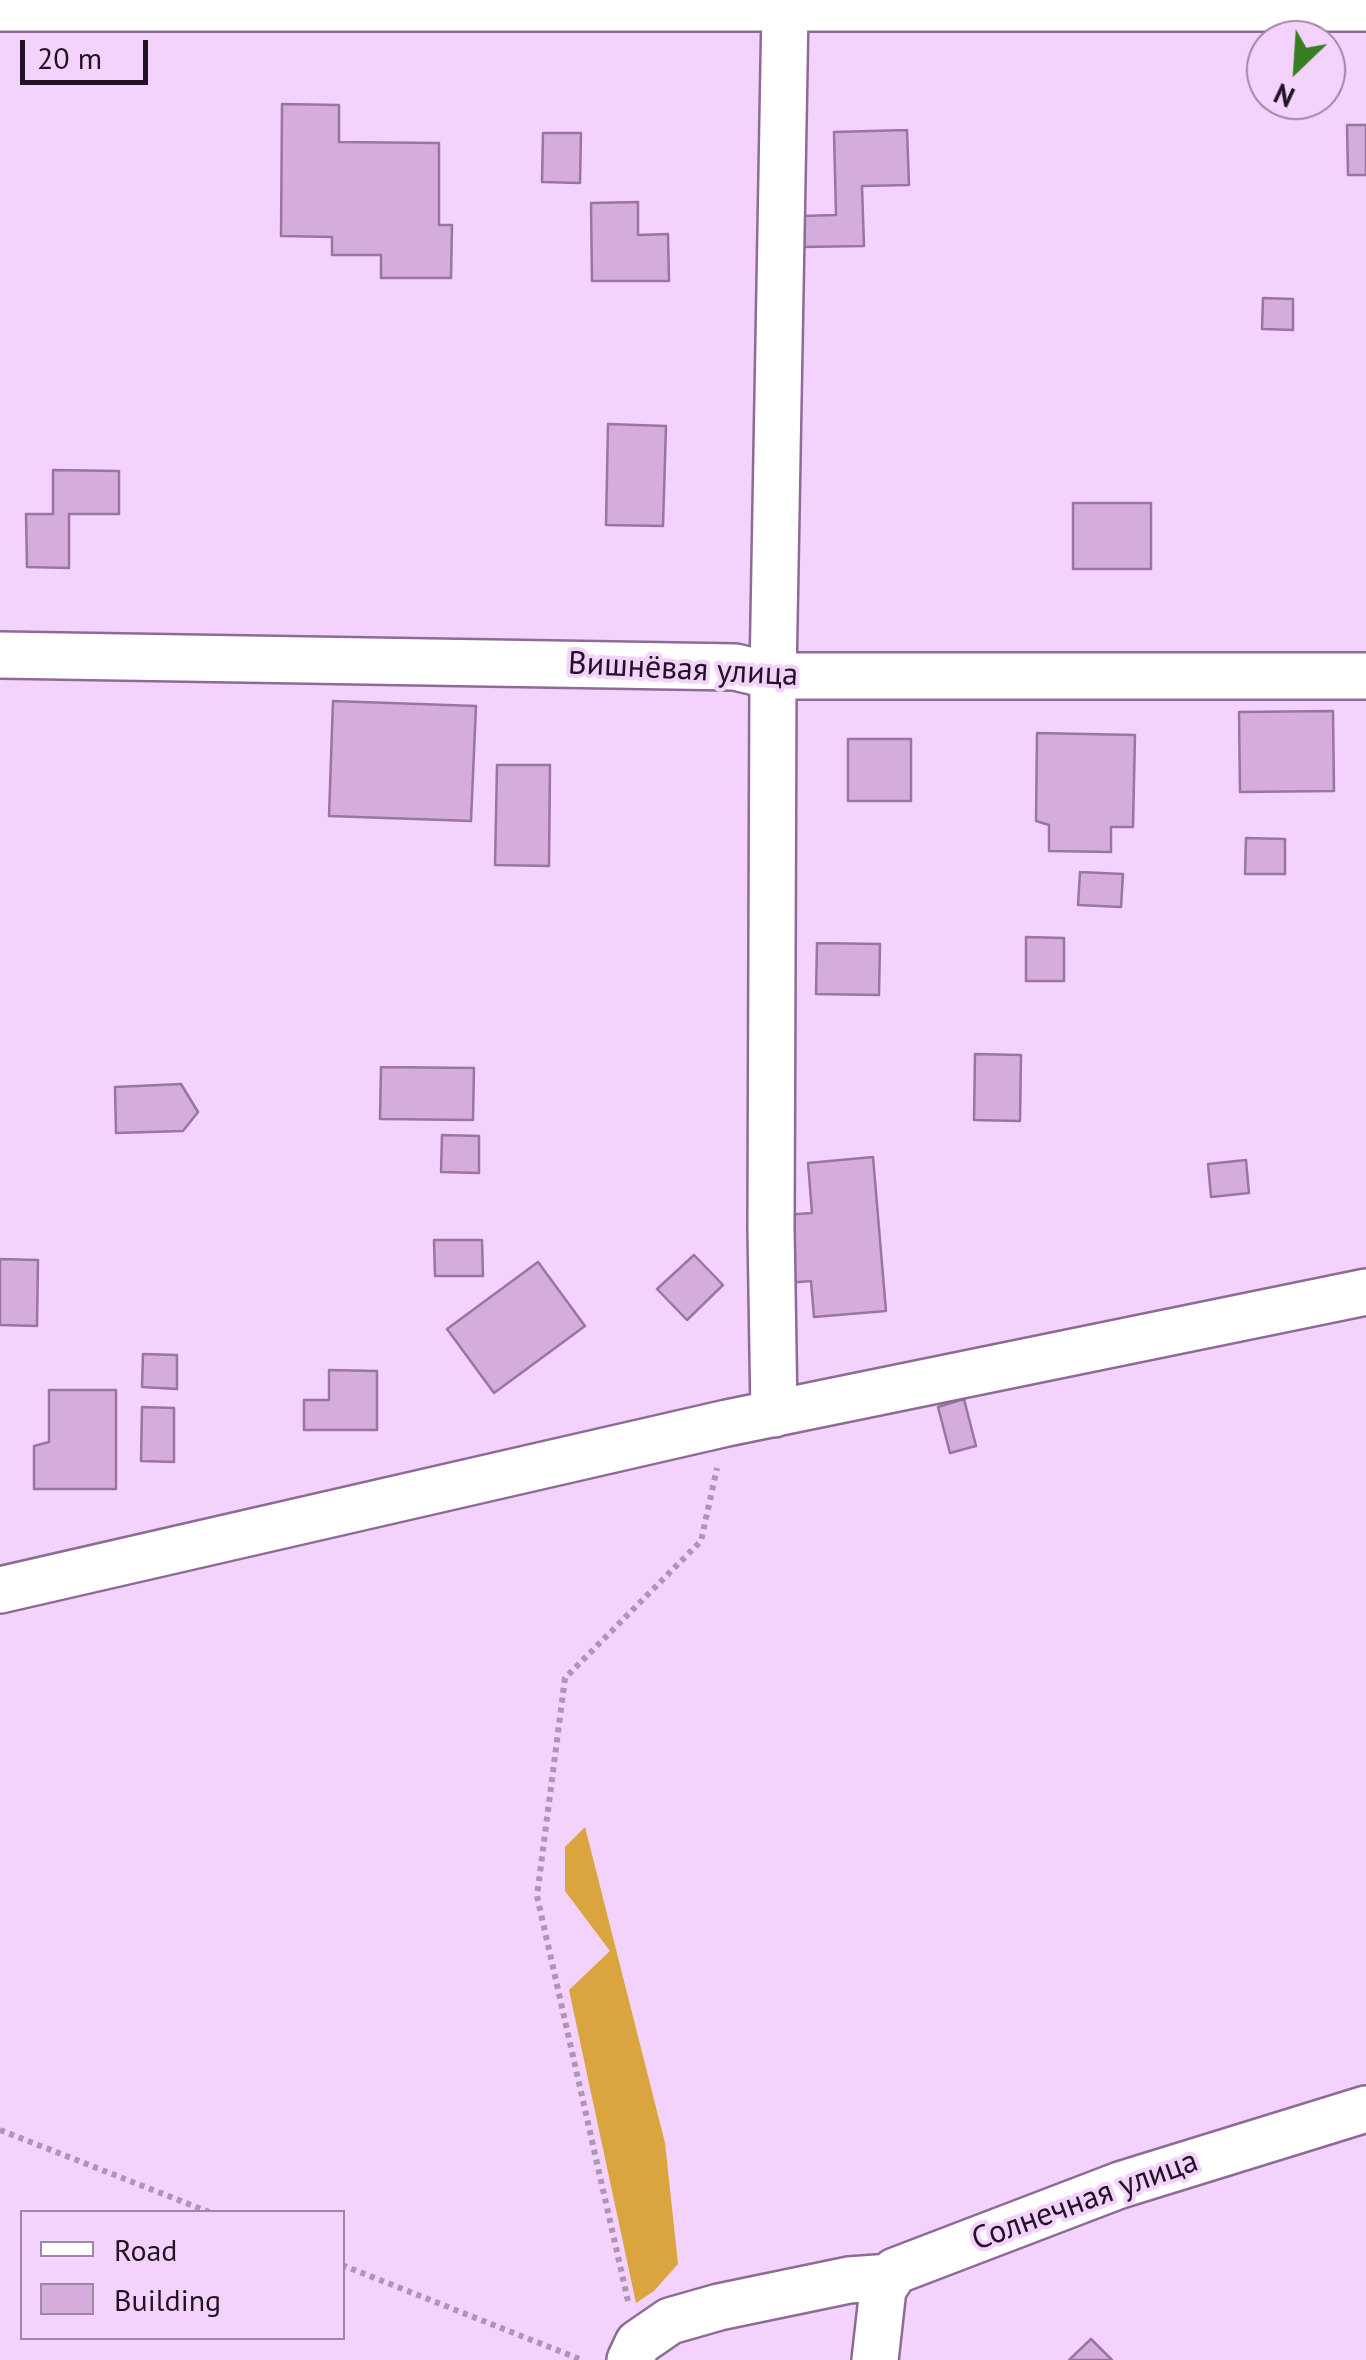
<!DOCTYPE html>
<html>
<head>
<meta charset="utf-8">
<style>
	body { margin:0 }
	#map { position:relative; width:1366px; height:2360px; overflow:hidden; background:#f3d3fb; font-family:"PT Sans",sans-serif }
	canvas { display:block }
	.legend { position:absolute; left:20px; top:2210px; width:325px; height:130px; box-sizing:border-box; background:#f3d3fb; border:2px solid #9f86a5; margin:0; padding:12px 18px; list-style:none; font-size:30px; color:#211224 }
	.legend li { display:flex; align-items:center; gap:20px; height:50px }
	.legend b { width:50px; border:2px solid #9f86a5 }
	.north { position:absolute; left:1246px; top:20px; width:100px; height:100px; box-sizing:border-box; background:#f3d3fb; border:2px solid #9f86a5; border-radius:50%; rotate:205deg; font-size:28px; font-weight:700; line-height:40px; text-align:center; color:#211224 }
	.north::after { content:''; display:block; margin:auto; width:35px; height:45px; background:#377e23; clip-path:polygon(50% 0,100% 100%,50% 72%,0 100%) }
	.scale { position:absolute; left:20px; top:40px; width:128px; height:45px; box-sizing:border-box; border:5px solid #211224; border-top:0; padding-left:12px; font-size:30px; line-height:35px; white-space:nowrap; color:#211224; -webkit-text-stroke:8px #f3d3fb; paint-order:stroke }
</style>
</head>
<body>
<div id="map">
<canvas width="1366" height="2360"></canvas>
<ul class="legend">
<li><b style="height:12px;background:#fff"></b>Road</li>
<li><b style="height:28px;background:#d4addd"></b>Building</li>
</ul>
<div class="north">N</div>
<div class="scale">20 m</div>
</div>
<script>
const ctx = document.querySelector('canvas').getContext('2d');
ctx.lineJoin = 'round';
function fillPath(path, color) {
  ctx.fillStyle = color;
  ctx.fill(path, 'evenodd');
}
function toPath(rows) {
  const path = new Path2D();
  for (const r of rows) {
    path.moveTo(r[0], r[1]);
    for (let i = 2; i < r.length; i += 2) path.lineTo(r[i], r[i + 1]);
  }
  return path;
}
function stroke(path, color, width, dash) {
  ctx.strokeStyle = color;
  ctx.lineWidth = width;
  ctx.lineCap = dash ? 'butt' : 'round';
  ctx.setLineDash(dash || []);
  ctx.stroke(path);
}
function label(font, color, halo, rows, align = 'center') {
  ctx.font = font + ' "PT Sans",sans-serif';
  ctx.lineWidth = 8;
  ctx.setLineDash([]);
  ctx.textBaseline = 'middle';
  ctx.strokeStyle = halo;
  ctx.fillStyle = color;
  for (const [text, x, y, turn = 0] of rows) {
    ctx.save();
    ctx.translate(x, y);
    ctx.rotate((+turn || 0) * Math.PI / 180);
    ctx.textAlign = isNaN(turn) ? turn : align;
    if (halo) ctx.strokeText(text, 0, 0);
    ctx.fillText(text, 0, 0);
    ctx.restore();
  }
}
fillPath(toPath([
	[585,1827,665,2143,678,2264,654,2291,636,2303,569,1990,610,1951,565,1891,565,1847]
]), '#daa43f');
const building = toPath([
	[282,104,339,105,339,142,439,143,439,225,452,225,451,278,381,278,381,255,332,255,332,237,281,236,282,104],
	[1347,125,1366,125,1366,175,1348,175,1347,125],
	[907,130,909,185,862,186,864,246,802,247,802,216,836,215,834,132,907,130],
	[543,133,581,133,580,183,542,182,543,133],
	[638,202,638,235,668,234,669,281,592,281,591,203,638,202],
	[1263,298,1293,299,1293,330,1262,329,1263,298],
	[608,424,666,426,663,526,606,525,608,424],
	[53,470,119,471,119,514,69,514,69,568,27,567,26,514,53,514,53,470],
	[1073,503,1151,503,1151,569,1073,569,1073,503],
	[333,701,476,706,471,821,329,816,333,701],
	[1333,711,1334,791,1240,792,1239,712,1333,711],
	[1037,733,1135,735,1133,827,1111,827,1111,852,1049,851,1049,825,1036,821,1037,733],
	[848,739,911,739,911,801,848,801,848,739],
	[497,765,550,765,549,866,495,865,497,765],
	[1246,838,1285,839,1285,874,1245,874,1246,838],
	[1080,872,1123,874,1121,907,1078,905,1080,872],
	[1026,937,1064,938,1064,981,1026,981,1026,937],
	[817,943,880,944,879,995,816,994,817,943],
	[975,1054,1021,1055,1020,1121,974,1120,975,1054],
	[381,1067,474,1068,473,1120,380,1119,381,1067],
	[181,1084,198,1112,183,1131,116,1133,115,1087,181,1084],
	[442,1135,479,1136,479,1173,441,1172,442,1135],
	[873,1157,886,1311,814,1317,811,1281,788,1283,783,1215,812,1213,808,1163,873,1157],
	[1246,1160,1249,1193,1211,1197,1208,1164,1246,1160],
	[434,1240,482,1240,483,1276,435,1276,434,1240],
	[694,1255,723,1285,687,1320,657,1289,694,1255],
	[0,1259,38,1260,37,1326,0,1325,0,1259],
	[538,1262,585,1326,494,1393,447,1329,538,1262],
	[143,1354,177,1355,177,1389,142,1387,143,1354],
	[329,1370,377,1371,377,1430,304,1430,304,1400,329,1400,329,1370],
	[49,1390,116,1390,116,1489,34,1489,34,1446,49,1442,49,1390],
	[964,1399,976,1446,950,1453,938,1407,964,1399],
	[142,1407,174,1408,174,1462,141,1461,142,1407],
	[1091,2339,1112,2360,1069,2360,1091,2339]
]);
fillPath(building, '#d4addd');
stroke(building, '#9a75a3', 2.5);
const minor = toPath([
	[0,8,1366,8],
	[0,655,735,667,773,676,1366,676],
	[774,1414,771,1228,773,676,785,10],
	[0,1590,727,1423,1366,1292],
	[630,2360,638,2343,670,2321,719,2307,849,2280,891,2277],
	[875,2360,883,2289,895,2271,1120,2185,1366,2109]
]);
stroke(minor, '#8e6a97', 50);
stroke(toPath([
	[0,2130,209,2212],
	[342,2265,582,2360],
	[628,2301,537,1896,565,1678,701,1541,717,1468]
]), '#ae94b5', 6, [5, 5]);
stroke(minor, '#fff', 45);
label('32px', '#211224', '#f3d3fb', [
	["Вишнёвая улица",683,670,3],
	["Солнечная улица",1085,2201,-20]
]);
</script>
</body>
</html>
